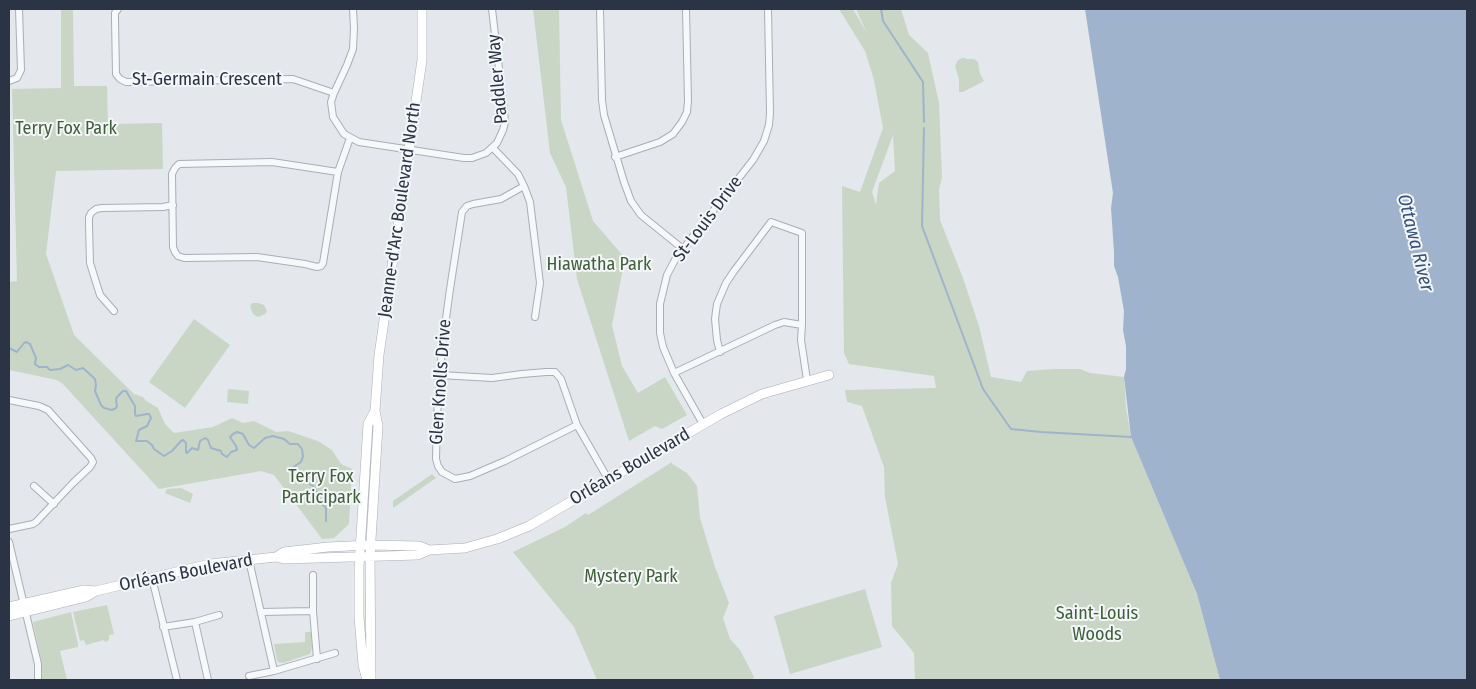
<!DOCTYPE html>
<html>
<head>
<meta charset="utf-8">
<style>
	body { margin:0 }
	#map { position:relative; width:1476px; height:689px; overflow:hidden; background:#e4e7ec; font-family:"Fira Sans Condensed",sans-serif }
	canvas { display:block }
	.frame { position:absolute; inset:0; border:10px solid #2b3445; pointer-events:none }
</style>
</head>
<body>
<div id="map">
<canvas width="1476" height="689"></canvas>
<div class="frame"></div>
</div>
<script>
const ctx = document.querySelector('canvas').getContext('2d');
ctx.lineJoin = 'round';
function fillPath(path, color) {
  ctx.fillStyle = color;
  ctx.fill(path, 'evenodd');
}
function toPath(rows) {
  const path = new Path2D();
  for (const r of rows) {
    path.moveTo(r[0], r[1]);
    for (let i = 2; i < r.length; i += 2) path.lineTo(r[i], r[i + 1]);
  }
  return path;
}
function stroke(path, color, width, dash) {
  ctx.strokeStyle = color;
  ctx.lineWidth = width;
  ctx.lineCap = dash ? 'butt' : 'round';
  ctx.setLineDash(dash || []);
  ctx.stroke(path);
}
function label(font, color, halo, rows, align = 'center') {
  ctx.font = font + ' "Fira Sans Condensed",sans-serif';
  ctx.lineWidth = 4;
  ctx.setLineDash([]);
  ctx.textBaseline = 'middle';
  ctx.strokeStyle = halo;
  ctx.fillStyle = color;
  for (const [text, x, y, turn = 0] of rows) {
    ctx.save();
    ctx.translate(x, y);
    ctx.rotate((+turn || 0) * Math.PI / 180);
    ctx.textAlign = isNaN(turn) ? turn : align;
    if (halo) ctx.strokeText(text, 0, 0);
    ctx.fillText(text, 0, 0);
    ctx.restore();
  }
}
fillPath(toPath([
	[61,9,73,9,74,86,107,86,108,124,162,123,163,169,56,171,46,254,74,335,134,394,143,397,146,401,158,408,165,424,174,433,213,427,232,418,243,423,254,421,276,432,288,431,318,441,332,450,341,464,352,469,349,524,334,538,322,539,274,475,261,471,159,489,62,383,57,380,9,370,9,282,17,281,12,89,61,88],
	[533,9,559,9,561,120,593,221,625,258,612,325,622,366,638,393,665,377,687,415,662,429,655,426,629,441,577,279,566,187,550,153],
	[839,9,853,9,867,33,856,9,901,9,909,35,928,53,939,103,942,177,939,190,940,220,963,278,979,326,991,377,1021,382,1027,371,1054,369,1080,369,1090,373,1124,377,1126,407,1131,437,1197,594,1220,680,915,680,914,653,892,626,891,583,898,564,885,497,884,467,862,406,847,402,845,390,936,388,934,376,849,364,844,353,842,186,860,192,883,128,874,80,865,51],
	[893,135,895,171,879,183,876,205,872,192],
	[962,58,966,58,966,59,974,59,978,62,980,74,984,81,963,92,959,92,959,79,955,66,958,60],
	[252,303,258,303,264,305,267,311,265,314,258,317,253,314,250,306],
	[194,319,230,345,185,408,149,382],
	[228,389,249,391,248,404,227,402],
	[672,462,672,464,687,473,697,486,700,518,715,567,729,603,723,618,730,639,740,650,754,677,753,680,597,680,574,627,513,552,565,527,586,513,588,515],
	[432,474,436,478,393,508,393,501],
	[181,488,193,494,190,503,165,493,167,489],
	[865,589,882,647,790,674,774,616],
	[107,605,114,634,109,635,109,640,105,642,104,640,86,645,84,640,80,641,73,612],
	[71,612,78,644,78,647,60,651,67,680,42,680,42,664,33,622],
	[305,632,311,632,312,648,310,654,283,663,278,662,277,660,274,644,305,642]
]), '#c9d6c5');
fillPath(toPath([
	[1085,9,1467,9,1467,680,1220,680,1197,594,1131,437,1124,377,1126,369,1126,346,1123,330,1124,311,1118,277,1114,266,1114,252,1111,208,1113,193]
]), '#9fb4cc');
stroke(toPath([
	[881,9,883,21,923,82,924,122],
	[924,128,922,226,983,389,1011,429,1041,432,1131,437],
	[9,348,17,352,24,343,26,342,30,344,36,358,35,364,39,367,47,367,50,370,60,369,68,365,76,370,83,368,95,379,96,385,95,391,101,405,104,408,112,410,116,408,117,406,116,400,117,397,123,391,126,391,135,406,135,414,136,416,147,414,149,414,151,418,147,426,139,430,136,441,147,441,152,445,154,449,164,456,172,451,181,441,183,440,186,443,186,452,187,453,192,448,198,450,200,441,205,438,208,440,211,448,221,451,222,454,227,457,231,452,237,450,236,446,230,437,233,434,237,432,243,434,249,445,254,448,265,438,273,436,284,439,290,444,298,444,302,449,303,456,301,462,292,468,292,472,313,486,317,492,320,502,326,508,326,521]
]), '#9fb4cc', 2);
const street = toPath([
	[118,9,115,13,115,19,116,74,120,79,126,82,293,79,334,93],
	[353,9,354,28,353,49,347,65,334,93,331,102,333,117,344,134,359,142,464,158,472,158,486,153,497,143,503,130,505,122,504,111,492,9],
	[600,9,602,100,604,115,624,182,631,201,641,215,683,249],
	[9,81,17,78,21,70,19,9],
	[493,148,518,174,524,186,530,202,540,283,535,317],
	[615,157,660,142,673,134,682,122,687,112,688,101,686,9],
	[338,172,272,162,179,164,175,168,172,174,173,247,175,252,178,256,184,258,257,257,305,264,317,267,321,266,323,263,338,172,350,138],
	[524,186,501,199,473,204,467,206,462,212,450,289,442,348,437,416,436,459,438,466,442,472,455,479,470,476,505,461,577,425],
	[114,311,100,295,90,263,89,225,89,217,91,213,96,209,102,208,163,207,173,205],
	[720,352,717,340,715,319,717,304,726,283,734,271,771,222,802,233,802,325,801,340,807,380],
	[674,373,775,325,784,322,802,325],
	[440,375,492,378,522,374,546,372,555,372,561,379,577,425,608,479],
	[9,400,39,406,48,410,91,458,93,462,90,467,73,483,36,522,33,524,9,529],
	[703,424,674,373,663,347,660,333,660,304,667,275,676,258,753,160,764,141,769,125,770,113,768,9],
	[34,486,54,504],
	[9,542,38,664,38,680],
	[249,560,274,671],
	[152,578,177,680],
	[313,611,313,575],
	[261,612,313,611,317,659],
	[163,627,195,622],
	[249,676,274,671,335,653],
	[208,680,195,622,219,615]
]);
const secondary = toPath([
	[276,557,284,552,328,547,371,545,419,546,429,550],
	[9,607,84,590,96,591],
	[9,616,86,597,96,591,210,564,276,557,284,559,418,555,429,550,465,548,497,539,529,526,721,414,762,394,829,375],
	[367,680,363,665,359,617,359,567,368,424,375,411],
	[371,680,370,556,378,426,375,411,379,355,422,60,422,9]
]);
stroke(street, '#a9aeb7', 8);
stroke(secondary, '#a9aeb7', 10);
stroke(street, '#f7f8fa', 6);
stroke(secondary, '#fff', 9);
label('18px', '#2b3445', '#f4f6f9', [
	["Paddler Way",498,79,-95],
	["St-Germain Crescent",207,80],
	["Jeanne-d'Arc Boulevard North",400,210,-82],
	["St-Louis Drive",708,219,-53],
	["Glen Knolls Drive",441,382,-86],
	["Orléans Boulevard",630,467,-30],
	["Orléans Boulevard",186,573,-11]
]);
label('18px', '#3f6138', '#f4f6f9', [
	["Terry Fox Park",66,129],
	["Hiawatha Park",599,265],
	["Terry Fox",321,477],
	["Participark",321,498],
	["Mystery Park",631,577],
	["Saint-Louis",1097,614],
	["Woods",1097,635]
]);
label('italic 19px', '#34527a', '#f4f6f9', [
	["Ottawa River",1415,243,76]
]);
</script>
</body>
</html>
